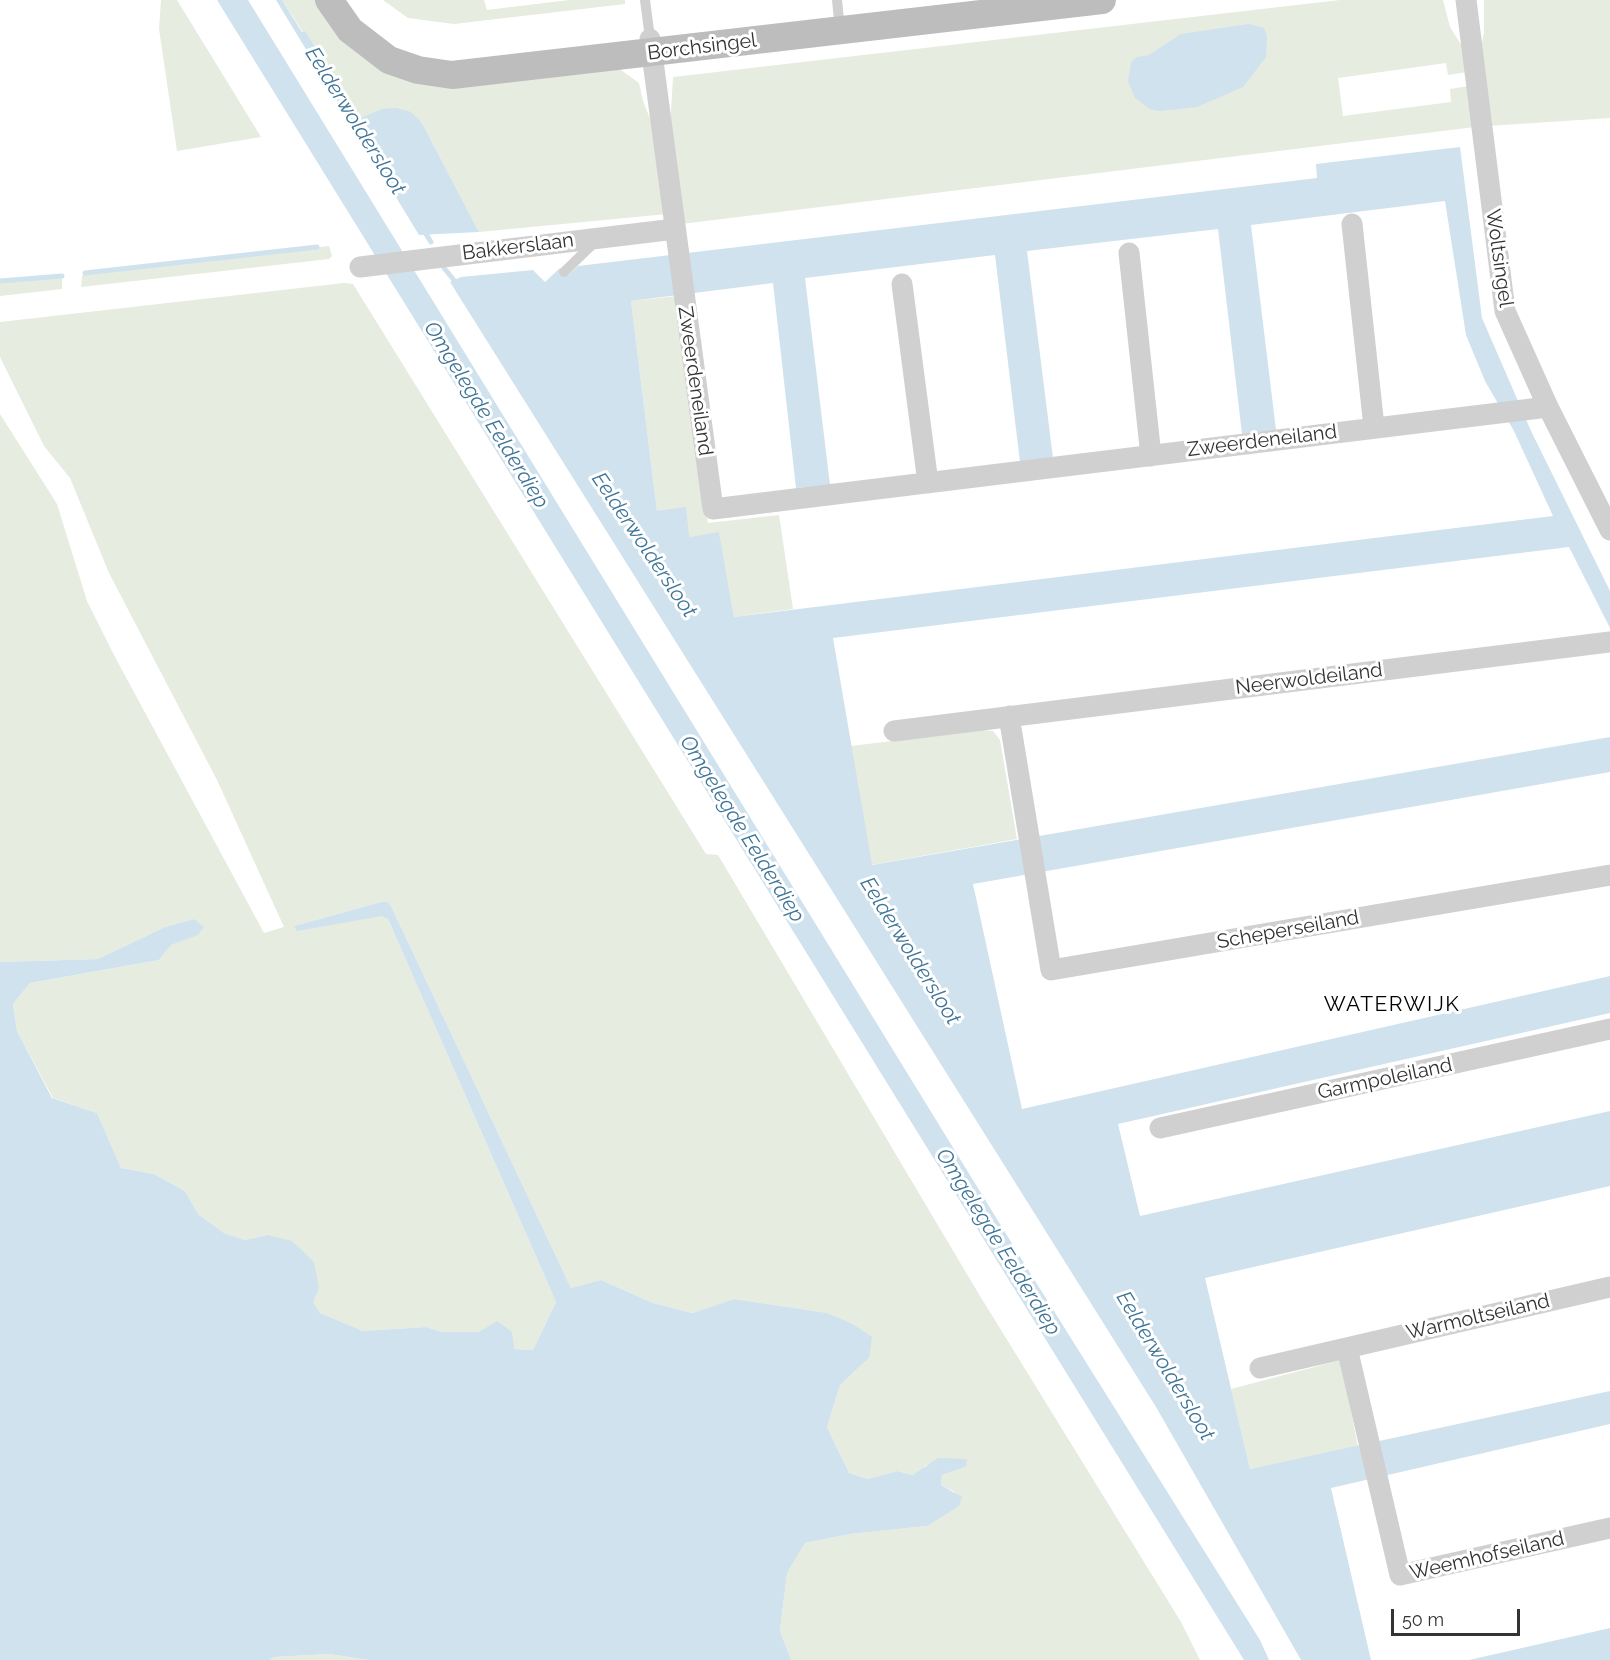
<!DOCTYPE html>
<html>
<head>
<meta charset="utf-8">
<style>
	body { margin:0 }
	#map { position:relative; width:1610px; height:1660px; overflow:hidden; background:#fff; font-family:Raleway,sans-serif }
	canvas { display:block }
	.scale { position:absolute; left:1391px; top:1609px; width:129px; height:27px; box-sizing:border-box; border:3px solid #333; border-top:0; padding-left:8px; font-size:18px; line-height:21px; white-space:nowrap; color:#333; -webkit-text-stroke:4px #fff; paint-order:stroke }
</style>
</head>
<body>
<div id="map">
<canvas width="1610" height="1660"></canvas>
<div class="scale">50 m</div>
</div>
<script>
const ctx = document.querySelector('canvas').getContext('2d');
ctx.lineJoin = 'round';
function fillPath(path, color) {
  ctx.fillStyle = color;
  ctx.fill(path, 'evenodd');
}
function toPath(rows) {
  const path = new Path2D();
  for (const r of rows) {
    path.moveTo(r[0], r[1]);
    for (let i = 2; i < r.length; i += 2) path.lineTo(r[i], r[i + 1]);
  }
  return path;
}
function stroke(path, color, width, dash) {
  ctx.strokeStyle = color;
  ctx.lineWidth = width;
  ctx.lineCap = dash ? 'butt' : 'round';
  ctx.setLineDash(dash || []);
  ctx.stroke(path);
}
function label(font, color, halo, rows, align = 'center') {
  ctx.font = font + ' Raleway,sans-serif';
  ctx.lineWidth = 6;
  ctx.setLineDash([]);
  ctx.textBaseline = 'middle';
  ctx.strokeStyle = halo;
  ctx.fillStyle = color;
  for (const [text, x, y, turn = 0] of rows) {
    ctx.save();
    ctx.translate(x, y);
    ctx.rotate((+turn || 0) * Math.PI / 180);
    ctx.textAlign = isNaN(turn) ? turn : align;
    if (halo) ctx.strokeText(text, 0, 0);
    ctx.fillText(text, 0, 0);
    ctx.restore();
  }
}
fillPath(toPath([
	[161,0,177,0,261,137,177,151,159,29],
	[282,0,319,0,388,64,619,61,621,70,639,83,643,101,658,139,667,214,479,232,422,123,381,109,360,119],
	[383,0,484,0,487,10,569,0,625,0,625,4,454,24,408,18],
	[1340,0,1443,0,1450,27,1465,51,1467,72,1448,75,1446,63,1338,78,1343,116,1451,102,1450,89,1469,86,1475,127,681,224,670,128,673,77],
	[1484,0,1610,0,1610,118,1488,126,1479,57,1484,33],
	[329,246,332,256,329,259,81,287,82,276,85,273],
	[62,276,62,289,0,296,0,281],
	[344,283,353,284,706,854,718,855,977,1291,1181,1622,1200,1660,791,1660,780,1631,787,1573,805,1543,850,1534,927,1526,955,1492,941,1485,942,1475,966,1467,926,1465,921,1472,913,1475,897,1471,868,1479,849,1473,827,1427,840,1385,869,1358,851,1323,826,1313,734,1299,692,1313,653,1303,601,1280,571,1288,391,906,381,902,294,926,382,915,388,919,556,1302,533,1350,514,1349,479,1332,442,1332,426,1327,363,1331,320,1313,267,1235,245,1240,224,1233,198,1214,185,1191,154,1174,121,1168,97,1113,53,1098,17,1031,13,1004,30,983,159,960,171,945,197,935,194,919,165,927,98,959,0,962,0,414,57,504,87,601,115,657,264,933,284,927,217,780,109,573,70,478,44,446,0,357,0,322],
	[677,296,708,523,779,515,793,609,734,617,719,533,689,537,657,511,631,301],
	[983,730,993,731,1000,740,1017,839,871,865,851,746],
	[1341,1360,1358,1447,1250,1469,1231,1389],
	[329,1654,369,1660,269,1660,274,1657]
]), '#e6ecdf');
fillPath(toPath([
	[217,0,248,0,1027,1268,1260,1640,1269,1660,1244,1660],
	[276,0,282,0,302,32,305,31,359,119,381,109,396,108,411,112,422,123,479,232,419,235],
	[1249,24,1264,28,1267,36,1266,57,1243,87,1197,107,1159,111,1150,109,1135,98,1128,81,1131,62,1137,57,1149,55,1181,34],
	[1460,147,1482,318,1531,431,1610,591,1610,628,1569,547,833,638,872,865,1610,737,1610,772,973,884,1022,1109,1610,976,1610,1013,1118,1124,1140,1216,1610,1111,1610,1186,1205,1278,1250,1469,1610,1391,1610,1424,1331,1488,1371,1660,1301,1660,1156,1407,450,282,461,277,533,270,545,282,560,268,568,275,578,266,1317,178,1316,164],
	[1445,201,1466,335,1485,381,1514,431,1553,516,734,617,719,532,689,537,686,507,657,511,631,301,773,283,796,488,830,485,805,278,995,255,1020,462,1053,458,1027,251,1218,229,1242,434,1276,430,1251,225],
	[381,902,387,902,391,906,571,1288,601,1280,653,1303,692,1313,734,1299,827,1313,851,1323,872,1337,869,1358,840,1385,827,1427,849,1473,868,1479,897,1471,913,1475,938,1458,967,1459,966,1467,942,1475,941,1485,962,1497,959,1506,927,1526,850,1534,805,1543,787,1573,780,1631,791,1660,369,1660,329,1654,274,1657,269,1660,0,1660,0,962,98,959,165,927,194,919,204,927,198,935,171,945,159,960,30,983,13,1004,17,1031,52,1098,97,1113,121,1168,154,1174,185,1191,198,1214,224,1233,245,1240,267,1235,292,1241,314,1262,319,1288,313,1302,320,1313,363,1331,426,1327,442,1332,479,1332,497,1321,512,1332,514,1349,533,1350,556,1302,388,919,382,916,297,931,294,926],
	[1610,1628,1610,1660,1469,1660]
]), '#cfe2ee');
stroke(toPath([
	[424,231,431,242],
	[444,268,458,285],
	[85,273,317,247],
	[0,281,62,276]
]), '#cfe2ee', 5);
stroke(toPath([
	[645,0,650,38],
	[837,0,840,30],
	[564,272,596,241]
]), '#d0d0d0', 10);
stroke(toPath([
	[1466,0,1505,311,1548,407,1610,530],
	[650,39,713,509,1548,407],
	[1352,224,1374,427],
	[1129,253,1151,456],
	[360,267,675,229],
	[902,284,928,483],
	[1009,716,1051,970,1610,875],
	[894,731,1610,642],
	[1160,1128,1610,1029],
	[1347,1348,1400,1575,1610,1528],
	[1260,1368,1610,1287]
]), '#d0d0d0', 21);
stroke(toPath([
	[329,0,350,30,389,60,418,70,452,75,1102,0]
]), '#bdbdbd', 28);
label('20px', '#333', '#fff', [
	["Borchsingel",702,47,-7],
	["Bakkerslaan",518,247,-7],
	["Woltsingel",1499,258,82],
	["Zweerdeneiland",695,381,82],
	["Zweerdeneiland",1262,441,-7],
	["Neerwoldeiland",1309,679,-7],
	["Scheperseiland",1288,930,-10],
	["Garmpoleiland",1385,1079,-12],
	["Warmoltseiland",1478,1317,-13],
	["Weemhofseiland",1487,1556,-13]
]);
label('italic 21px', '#3f7597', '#fff', [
	["Eelderwoldersloot",355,121,58],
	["Omgelegde Eelderdiep",486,415,58],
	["Eelderwoldersloot",644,545,56],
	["Omgelegde Eelderdiep",742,829,58],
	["Eelderwoldersloot",910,951,58],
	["Omgelegde Eelderdiep",998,1242,58],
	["Eelderwoldersloot",1165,1366,59]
]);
ctx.letterSpacing = '1.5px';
label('21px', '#000', '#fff', [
	["WATERWIJK",1392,1005]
]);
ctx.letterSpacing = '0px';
</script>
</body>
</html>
